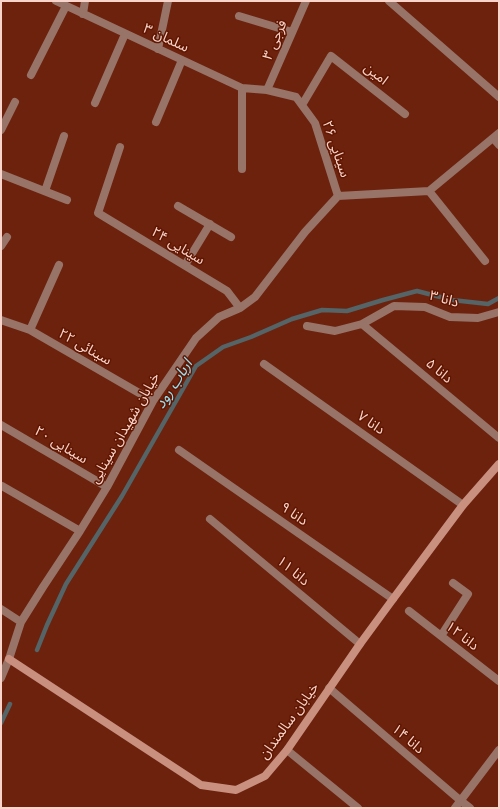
<!DOCTYPE html>
<html>
<head>
<meta charset="utf-8">
<style>
	body { margin:0 }
	#map { position:relative; width:500px; height:809px; overflow:hidden; background:#6c220d; font-family:Raleway,sans-serif }
	canvas { display:block }
	.frame { position:absolute; inset:0; border:2px solid #f9d4ca; pointer-events:none }
</style>
</head>
<body>
<div id="map">
<canvas width="500" height="809"></canvas>
<div class="frame"></div>
</div>
<script>
const ctx = document.querySelector('canvas').getContext('2d');
ctx.lineJoin = 'round';
function toPath(rows) {
  const path = new Path2D();
  for (const r of rows) {
    path.moveTo(r[0], r[1]);
    for (let i = 2; i < r.length; i += 2) path.lineTo(r[i], r[i + 1]);
  }
  return path;
}
function stroke(path, color, width, dash) {
  ctx.strokeStyle = color;
  ctx.lineWidth = width;
  ctx.lineCap = dash ? 'butt' : 'round';
  ctx.setLineDash(dash || []);
  ctx.stroke(path);
}
function label(font, color, halo, rows, align = 'center') {
  ctx.font = font + ' Raleway,"Noto Sans Arabic",sans-serif';
  ctx.lineWidth = 3;
  ctx.setLineDash([]);
  ctx.textBaseline = 'middle';
  ctx.strokeStyle = halo;
  ctx.fillStyle = color;
  for (const [text, x, y, turn = 0] of rows) {
    ctx.save();
    ctx.translate(x, y);
    ctx.rotate((+turn || 0) * Math.PI / 180);
    ctx.textAlign = isNaN(turn) ? turn : align;
    if (halo) ctx.strokeText(text, 0, 0);
    ctx.fillText(text, 0, 0);
    ctx.restore();
  }
}
stroke(toPath([
	[37,650,47,625,66,584,122,496,196,366,223,347,251,337,292,319,322,310,347,311,383,300,417,291,452,300,488,304,499,298],
	[1,723,10,704]
]), '#546467', 4.5);
stroke(toPath([
	[56,1,242,88,267,90,296,97,315,123,338,196],
	[389,1,499,97],
	[83,14,85,1],
	[239,16,292,32],
	[158,49,168,1],
	[31,75,66,6],
	[242,88,242,169],
	[267,90,306,1],
	[95,103,125,34],
	[302,105,331,56,405,114],
	[156,122,182,60],
	[1,130,15,102],
	[493,138,499,145],
	[120,147,98,213,227,291,240,308],
	[1,174,67,200],
	[45,191,64,136],
	[429,191,485,261],
	[178,206,231,237],
	[1,246,7,237],
	[185,265,210,224],
	[1,320,30,330,153,401],
	[362,324,499,438],
	[307,326,335,331,362,324,394,306,425,307,450,317,478,318,499,312],
	[30,330,59,265],
	[264,364,463,505],
	[1,425,107,487],
	[179,450,393,599],
	[2,486,80,531],
	[210,519,360,644],
	[1,609,21,622],
	[409,611,499,681],
	[441,636,468,594,453,583],
	[1,678,9,659,21,622,43,587,80,531,107,487,153,401,196,338,219,317,240,308,255,297,305,232,338,196,429,191,499,133],
	[329,688,461,801,470,808],
	[287,750,358,808],
	[455,808,499,750]
]), '#987368', 8);
stroke(toPath([
	[9,659,201,785,236,790,265,776,287,750,360,644,393,599,463,505,499,464]
]), '#c98f7f', 8);
label('14px', '#f9d4ca', '#601600', [
	["سلمان ۳",166,38,25],
	["فرجی ۳",275,40,-67],
	["امین",376,74,38],
	["سینایی ۲۶",336,149,71],
	["سینایی ۲۴",178,246,31],
	["دانا ۳",444,299,15],
	["سینائی ۲۲",85,347,30],
	["دانا ۵",439,371,40],
	["دانا ۷",371,423,35],
	["خیابان شهیدان سینایی",125,428,-60],
	["سینایی ۲۰",61,445,31],
	["دانا ۹",294,514,35],
	["دانا ۱۱",293,571,40],
	["دانا ۱۲",462,636,38],
	["خیابان سالمندان",289,721,-54],
	["دانا ۱۴",408,739,41]
]);
label('italic 15px', '#92e4f9', '#601600', [
	["ارباب رود",174,384,-57]
]);
</script>
</body>
</html>
